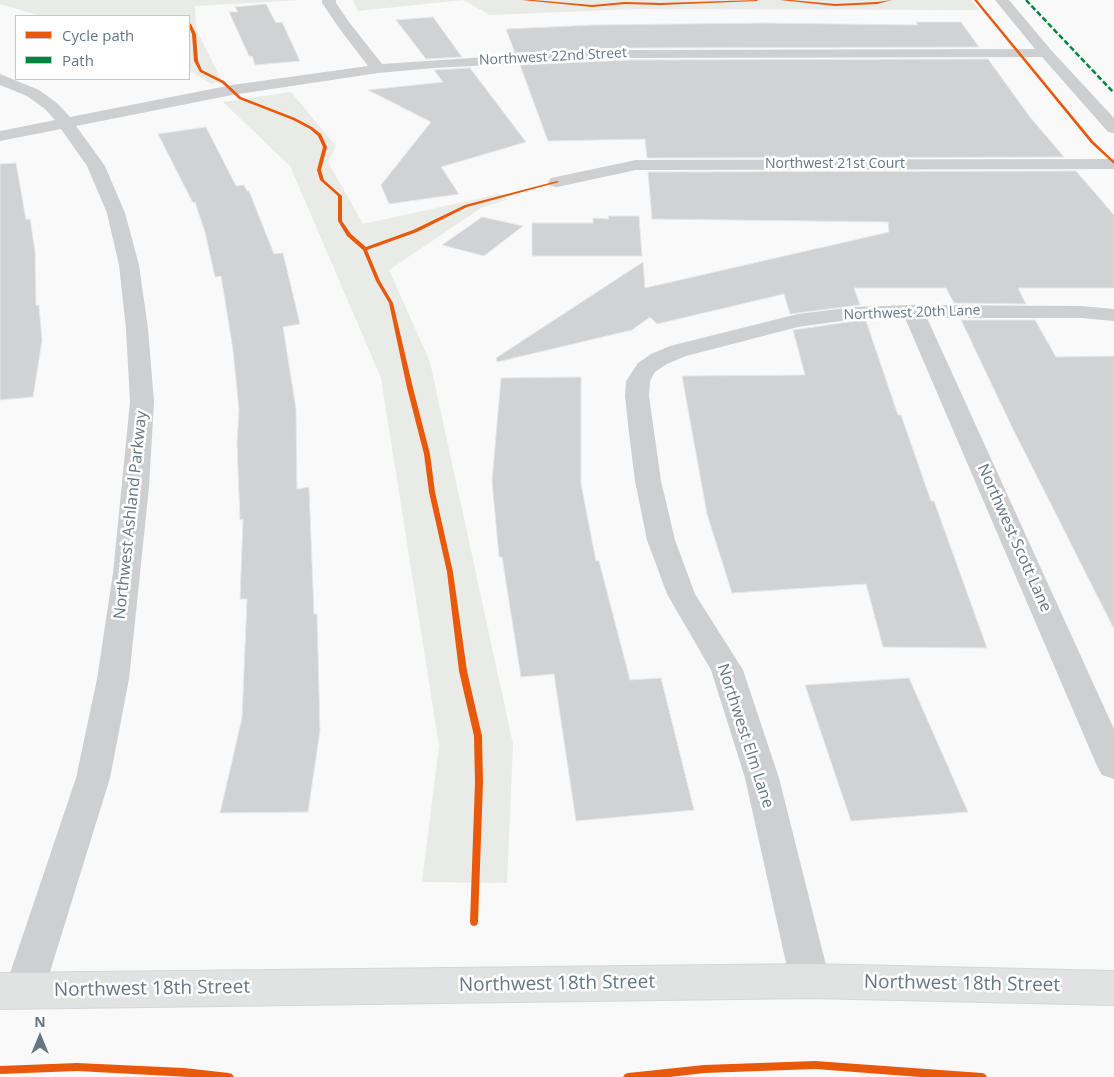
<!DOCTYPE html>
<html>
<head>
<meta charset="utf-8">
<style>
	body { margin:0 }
	#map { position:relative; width:1114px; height:1077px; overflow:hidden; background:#f9f9f9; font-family:"Open Sans",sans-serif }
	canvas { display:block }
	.legend { position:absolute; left:15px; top:15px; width:175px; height:65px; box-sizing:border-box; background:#fff; border:1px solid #c1c8cd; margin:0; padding:6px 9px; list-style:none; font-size:15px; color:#657683 }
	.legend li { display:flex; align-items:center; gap:10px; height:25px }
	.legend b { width:25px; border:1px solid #c1c8cd }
	.north { position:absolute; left:15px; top:1012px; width:50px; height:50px; -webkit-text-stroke:4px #fff; paint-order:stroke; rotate:0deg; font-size:14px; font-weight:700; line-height:20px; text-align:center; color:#657683 }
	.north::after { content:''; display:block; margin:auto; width:18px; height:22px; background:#657683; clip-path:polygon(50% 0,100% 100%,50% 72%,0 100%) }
</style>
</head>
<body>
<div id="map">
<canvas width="1114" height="1077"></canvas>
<ul class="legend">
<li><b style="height:6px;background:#e8590c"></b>Cycle path</li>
<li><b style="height:6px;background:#00873e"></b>Path</li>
</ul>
<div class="north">N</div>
</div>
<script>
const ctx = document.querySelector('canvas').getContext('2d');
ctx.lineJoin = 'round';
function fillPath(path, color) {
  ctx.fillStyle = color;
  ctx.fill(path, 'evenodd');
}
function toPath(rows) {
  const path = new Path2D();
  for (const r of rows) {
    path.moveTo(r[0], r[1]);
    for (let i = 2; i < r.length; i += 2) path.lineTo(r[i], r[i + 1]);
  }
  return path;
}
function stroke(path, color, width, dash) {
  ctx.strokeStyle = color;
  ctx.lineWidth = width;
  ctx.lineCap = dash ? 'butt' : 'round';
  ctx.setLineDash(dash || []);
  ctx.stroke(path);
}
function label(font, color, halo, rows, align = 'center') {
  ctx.font = font + ' "Open Sans",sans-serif';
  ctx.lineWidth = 5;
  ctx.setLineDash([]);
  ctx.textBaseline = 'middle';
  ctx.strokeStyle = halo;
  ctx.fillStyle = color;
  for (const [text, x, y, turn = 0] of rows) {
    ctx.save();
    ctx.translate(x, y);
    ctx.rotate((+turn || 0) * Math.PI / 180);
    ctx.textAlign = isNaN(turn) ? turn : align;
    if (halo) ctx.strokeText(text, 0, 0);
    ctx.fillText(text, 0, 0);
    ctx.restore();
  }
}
fillPath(toPath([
	[0,0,301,0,195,6,196,29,222,81,211,84,189,70,189,16,41,16,0,4],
	[353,0,971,0,980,10,635,9,490,15,463,0,358,11],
	[291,92,336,146,328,162,363,224,500,194,508,199,481,208,389,270,430,362,513,744,507,883,422,882,439,746,381,378,290,166,223,102]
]), '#e8ebe6');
const building = toPath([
	[266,4,276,23,282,22,300,61,255,65,252,56,249,56,229,12,238,12,235,7,266,4],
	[433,17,462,57,426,59,396,20,433,17],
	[916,22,961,22,979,47,628,48,515,53,506,29,593,25,763,23,918,25,916,22],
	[988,59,1030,117,1064,157,647,158,645,139,548,141,520,65,628,60,988,59],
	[470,68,526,142,441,167,459,194,389,204,381,185,431,122,368,90,443,82,434,70,470,68],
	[206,127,236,186,244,185,247,191,249,191,274,254,283,253,300,324,283,327,296,409,297,489,309,487,314,614,317,614,320,731,308,812,220,813,242,718,247,599,240,599,243,519,240,520,237,444,239,410,233,350,221,276,215,277,205,232,195,202,193,203,158,134,206,127],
	[16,163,26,220,30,219,35,251,36,305,39,305,42,341,33,397,0,400,0,164,16,163],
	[1076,171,1114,215,1114,288,1018,288,1026,304,954,303,946,288,854,288,860,305,790,314,784,294,657,324,650,317,632,330,497,362,496,358,643,262,645,288,889,232,888,222,652,219,648,172,1076,171],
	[608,216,639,216,642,256,532,256,532,223,593,223,593,218,609,219,608,216],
	[482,217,523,226,484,256,442,245,482,217],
	[961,320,1035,320,1056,357,1114,356,1114,629,1012,427,961,320],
	[855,321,866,321,898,415,901,415,931,501,934,501,987,648,883,647,866,584,732,593,707,514,682,376,805,375,793,330,855,321],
	[581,377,581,484,596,561,599,561,630,680,661,678,694,810,576,821,554,674,521,677,502,557,499,557,492,481,501,378,581,377],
	[909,678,968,812,851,821,805,685,909,678]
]);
fillPath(building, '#d0d2d3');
stroke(building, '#e8e8e8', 1);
const major = toPath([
	[810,964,1114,971,1114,1005,810,998,0,1009,0,973,810,964]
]);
stroke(major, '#d5d6d7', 2);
fillPath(toPath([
	[322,0,336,0,336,3,349,22,382,64,561,52,628,50,1035,49,995,0,1009,0,1051,50,1114,118,1114,133,1108,132,1042,57,628,58,434,68,378,73,232,95,76,126,105,166,125,213,139,265,148,329,154,402,149,487,129,679,110,778,44,991,38,1003,24,1009,10,1003,4,991,76,778,97,679,113,573,130,402,126,329,119,265,107,213,87,166,61,129,0,141,0,131,55,120,45,109,27,96,0,85,0,74,39,90,57,103,70,117,232,85,368,66,339,28,322,3,322,0],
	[1114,159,1114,169,636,170,557,187,551,186,548,182,551,178,636,160,1114,159],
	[913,305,1081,306,1114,309,1114,321,1081,318,927,318,1114,729,1114,779,1102,775,1097,766,905,318,855,319,798,327,686,356,667,364,655,372,650,381,649,396,661,481,675,540,695,594,743,670,779,778,830,981,824,993,810,998,796,993,790,981,745,778,711,670,667,594,647,540,635,481,629,433,625,396,626,381,638,363,651,354,670,346,798,314,855,307,913,305]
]), '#cecfd0');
fillPath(major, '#e1e2e2');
stroke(toPath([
	[1026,0,1114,93]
]), '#00873e', 2.5, [5.5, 2.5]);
fillPath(toPath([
	[522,0,533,0,592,5,625,2,661,3,758,0,757,1,661,5,625,4,592,7,522,0],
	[780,0,791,0,835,4,877,2,892,0,877,4,835,6,780,0],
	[974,0,977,0,1093,141,1114,161,1114,164,1091,143,974,0],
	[189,23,191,24,196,34,198,61,202,70,224,81,241,97,295,118,312,127,321,134,327,147,321,170,324,180,342,196,342,221,351,234,366,247,413,230,465,205,557,181,559,182,467,207,417,232,367,250,380,281,393,303,413,388,430,454,435,492,453,572,467,671,482,736,483,782,478,922,477,925,474,926,471,925,470,922,475,782,474,736,459,671,447,572,429,492,424,454,407,388,389,303,376,281,363,250,347,236,338,221,338,196,320,180,317,170,323,147,318,136,310,129,293,120,239,99,222,83,200,72,194,61,192,34,189,27,189,23],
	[815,1061,982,1073,985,1074,987,1077,920,1077,815,1069,704,1073,670,1077,623,1077,625,1074,628,1073,704,1065,815,1061],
	[77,1063,184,1068,229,1073,232,1074,234,1077,189,1077,77,1071,0,1074,0,1066,77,1063]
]), '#e8590c');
label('14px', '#657683', '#fff', [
	["Northwest 22nd Street",553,57,-3],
	["Northwest 21st Court",835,164],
	["Northwest 20th Lane",912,313,-2]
]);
label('16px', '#657683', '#fff', [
	["Northwest Ashland Parkway",131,515,-84],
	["Northwest Scott Lane",1014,538,66],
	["Northwest Elm Lane",745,736,72]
]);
label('19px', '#657683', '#fff', [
	["Northwest 18th Street",557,984,-1],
	["Northwest 18th Street",962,984,1],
	["Northwest 18th Street",152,989,-1]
]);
</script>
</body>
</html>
